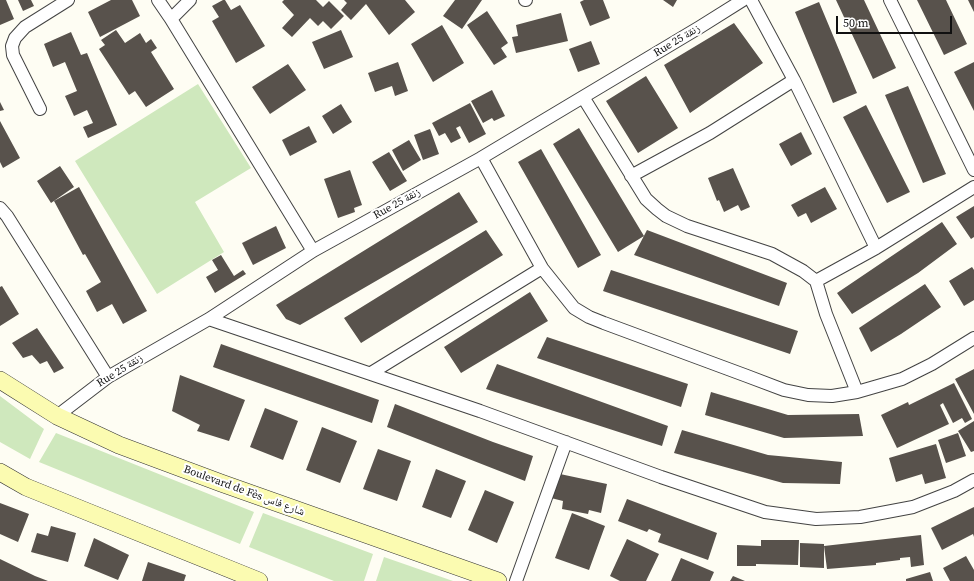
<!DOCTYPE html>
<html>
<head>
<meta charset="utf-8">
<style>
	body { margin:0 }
	#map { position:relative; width:974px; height:581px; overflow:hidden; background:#fefdf3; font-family:"Source Serif 4",serif }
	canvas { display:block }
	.scale { position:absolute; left:836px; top:16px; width:116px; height:18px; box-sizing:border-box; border:2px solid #101010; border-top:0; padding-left:5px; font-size:12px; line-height:14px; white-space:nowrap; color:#101010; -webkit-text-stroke:3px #fff; paint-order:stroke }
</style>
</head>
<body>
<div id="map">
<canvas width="974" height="581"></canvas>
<div class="scale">50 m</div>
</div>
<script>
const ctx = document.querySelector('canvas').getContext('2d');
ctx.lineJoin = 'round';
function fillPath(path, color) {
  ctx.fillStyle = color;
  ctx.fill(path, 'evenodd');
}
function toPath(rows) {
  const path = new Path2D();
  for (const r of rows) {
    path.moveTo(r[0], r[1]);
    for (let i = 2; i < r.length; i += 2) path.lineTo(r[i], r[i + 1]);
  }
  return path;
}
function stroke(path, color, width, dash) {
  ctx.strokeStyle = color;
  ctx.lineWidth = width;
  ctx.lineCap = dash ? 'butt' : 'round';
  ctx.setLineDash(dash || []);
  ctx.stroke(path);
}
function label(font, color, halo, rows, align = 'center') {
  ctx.font = font + ' "Source Serif 4","Noto Naskh Arabic",serif';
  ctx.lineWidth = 4;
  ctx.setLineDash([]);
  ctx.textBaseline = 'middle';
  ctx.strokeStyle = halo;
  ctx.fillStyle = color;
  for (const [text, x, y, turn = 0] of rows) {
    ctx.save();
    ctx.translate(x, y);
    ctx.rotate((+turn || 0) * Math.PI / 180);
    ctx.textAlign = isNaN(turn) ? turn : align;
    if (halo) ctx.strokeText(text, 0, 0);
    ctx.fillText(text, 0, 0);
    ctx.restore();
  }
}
fillPath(toPath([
	[198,84,251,168,195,202,224,252,157,294,75,161],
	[0,396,44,429,30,459,0,442],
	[56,433,254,512,240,544,39,462],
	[263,513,373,554,364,581,334,581,249,547],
	[384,557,453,581,376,581]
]), '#cfe8bd');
fillPath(toPath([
	[0,0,6,0,14,19,0,25],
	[18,0,31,0,34,6,23,11],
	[111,0,132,0,140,16,100,37,88,12],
	[223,0,225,0,231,10,240,5,265,46,236,63,212,21,219,17,212,6],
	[284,0,316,0,323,7,329,1,344,16,331,29,323,21,318,26,310,18,292,37,282,28,294,15,282,2],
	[344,0,405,0,415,12,389,35,366,4,351,20,341,10,347,3],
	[455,0,482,0,462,29,443,16],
	[584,0,603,0,610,18,590,26,580,2],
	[663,0,677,0,673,7],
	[836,0,864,0,896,68,873,79],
	[917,0,946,0,967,44,944,55],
	[968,0,974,0,974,12],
	[819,2,857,93,833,103,795,12],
	[487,11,508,43,501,48,507,57,494,65,467,25],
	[561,13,568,41,516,53,512,37,518,36,516,25],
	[734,23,763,63,690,113,664,65],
	[442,25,464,63,433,82,411,44],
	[116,30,125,43,140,33,146,43,151,39,157,48,151,52,174,89,146,107,135,91,129,95,99,49,105,45,101,40],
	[341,30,353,57,324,69,312,42],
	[71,32,81,55,87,53,117,125,88,138,83,127,93,123,87,110,74,116,65,96,77,91,65,62,53,67,44,44],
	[591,41,600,64,578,72,569,49],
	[398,62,408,91,395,96,392,86,375,92,368,73],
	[974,62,974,111,954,72],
	[288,64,306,90,270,114,252,87],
	[646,76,678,128,638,153,606,101],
	[908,86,946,174,923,183,885,95],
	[492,90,505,116,494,121,492,118,483,123,471,101],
	[0,102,4,110,0,111],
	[470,103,486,134,469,143,460,126,456,128,461,138,451,143,445,133,439,136,432,123],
	[341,104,352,122,333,134,322,116],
	[866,105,910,192,887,203,843,117],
	[0,121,20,158,3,168,0,162],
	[309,126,317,142,290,156,282,140],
	[579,128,644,236,618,252,553,144],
	[430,129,439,154,423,160,414,135],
	[801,132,812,154,791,166,779,144],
	[409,140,421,160,403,171,392,150],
	[541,149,601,255,578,268,518,162],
	[389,152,407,181,390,191,372,162],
	[60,166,74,187,51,203,37,181],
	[733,168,750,207,741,211,738,205,724,212,719,200,717,201,708,178],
	[350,170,362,205,354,208,355,212,338,218,324,179],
	[79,187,147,311,123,324,112,304,97,312,86,291,101,282,85,254,83,255,54,201],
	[825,187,837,209,811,223,806,213,798,217,791,205],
	[459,192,478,222,300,325,286,319,276,305],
	[974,206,974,237,971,239,956,217],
	[942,222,957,244,918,273,852,314,837,293],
	[276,226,286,248,253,265,242,243],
	[486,230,503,255,361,343,344,318],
	[647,230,787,283,779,306,634,255],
	[221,255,234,276,243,270,246,274,215,293,206,277,218,270,212,260],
	[972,267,974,270,974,300,964,306,949,281],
	[611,270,798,331,790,354,603,291],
	[925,284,941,307,901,334,871,352,859,328],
	[2,286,19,314,0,326,0,287],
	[530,292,548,321,461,373,444,347],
	[37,328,64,368,54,373,47,361,40,364,32,355,23,358,12,343],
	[547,337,688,384,681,407,537,358],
	[221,344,379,400,372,423,213,367],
	[497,364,668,426,662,446,486,389],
	[974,369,974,414,955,379],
	[180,375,245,400,229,441,197,431,200,425,172,411],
	[954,383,972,419,965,423,962,418,953,423,943,403,940,405,949,424,897,448,881,415,908,402,909,405],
	[711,392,788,415,859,414,863,436,784,438,705,415],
	[395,404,493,442,533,456,525,481,387,427],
	[265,408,298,421,283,460,250,447],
	[974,421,974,451,971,452,958,431],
	[322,427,357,441,340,483,306,470],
	[682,430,768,455,842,462,840,484,783,483,674,453],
	[958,433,966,456,946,463,938,440],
	[936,444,946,478,925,484,922,474,896,482,889,458],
	[378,449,411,461,397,501,363,489],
	[436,469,466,481,451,518,422,507],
	[560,474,607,484,601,513,589,510,588,514,562,509,563,501,551,498,554,483,558,483],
	[485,490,514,502,497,543,468,530],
	[627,499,717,533,708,560,658,542,661,534,649,529,647,532,618,521],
	[0,503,29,514,18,542,0,534],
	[974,507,974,537,973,534,942,550,931,528],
	[572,513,605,526,589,570,555,558],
	[51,526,76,533,68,562,31,552,37,533,48,536],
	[921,535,924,565,911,567,910,557,900,558,900,560,876,563,876,565,827,569,824,546],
	[94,538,129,555,118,580,84,566],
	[627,539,659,554,646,581,620,581,610,576],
	[761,540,799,540,798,565,756,564,756,566,737,566,737,545,761,546],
	[800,543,824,544,824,568,800,567],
	[966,556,974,570,974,581,950,581,943,568],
	[681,558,714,572,710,581,671,581],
	[0,559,35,576,48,581,0,581],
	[148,562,186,575,184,581,142,581],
	[930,572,933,581,906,581,906,579],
	[733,576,745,581,730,581]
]), '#58524c');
const minor = toPath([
	[158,0,171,19,313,251],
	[525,0,526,0],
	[751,0,794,80,876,248],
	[890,0,974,170],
	[171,19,190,0],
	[583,97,646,199,657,209,666,216,687,226,772,254,803,271,816,281,876,248,974,187],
	[40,109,13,55,12,46,15,38,25,27,68,0],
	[481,158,542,268,574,308,589,317,604,323,747,376,784,390,808,395,832,396,857,392,902,379,932,364,974,338],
	[631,176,710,133,794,80],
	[0,208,7,216,108,377],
	[816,281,826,314,857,392],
	[209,319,480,411,661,477,765,512,816,519,860,517,913,507,954,491,974,480],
	[371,373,542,268],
	[57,416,108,377,209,319,313,251,481,158,700,27,743,0],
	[516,581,566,442]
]);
const secondary = toPath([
	[0,380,57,416,119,445,221,483,498,581],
	[0,472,26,487,259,581]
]);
stroke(minor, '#434343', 14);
stroke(secondary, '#323232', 18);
stroke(minor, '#fff', 12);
stroke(secondary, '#fbfbb1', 17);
label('11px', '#101010', '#fff', [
	["Rue 25 زنقة",677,41,-31],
	["Rue 25 زنقة",397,204,-29],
	["Rue 25 زنقة",120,371,-32],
	["Boulevard de Fès شارع فاس",244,491,20]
]);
</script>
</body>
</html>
